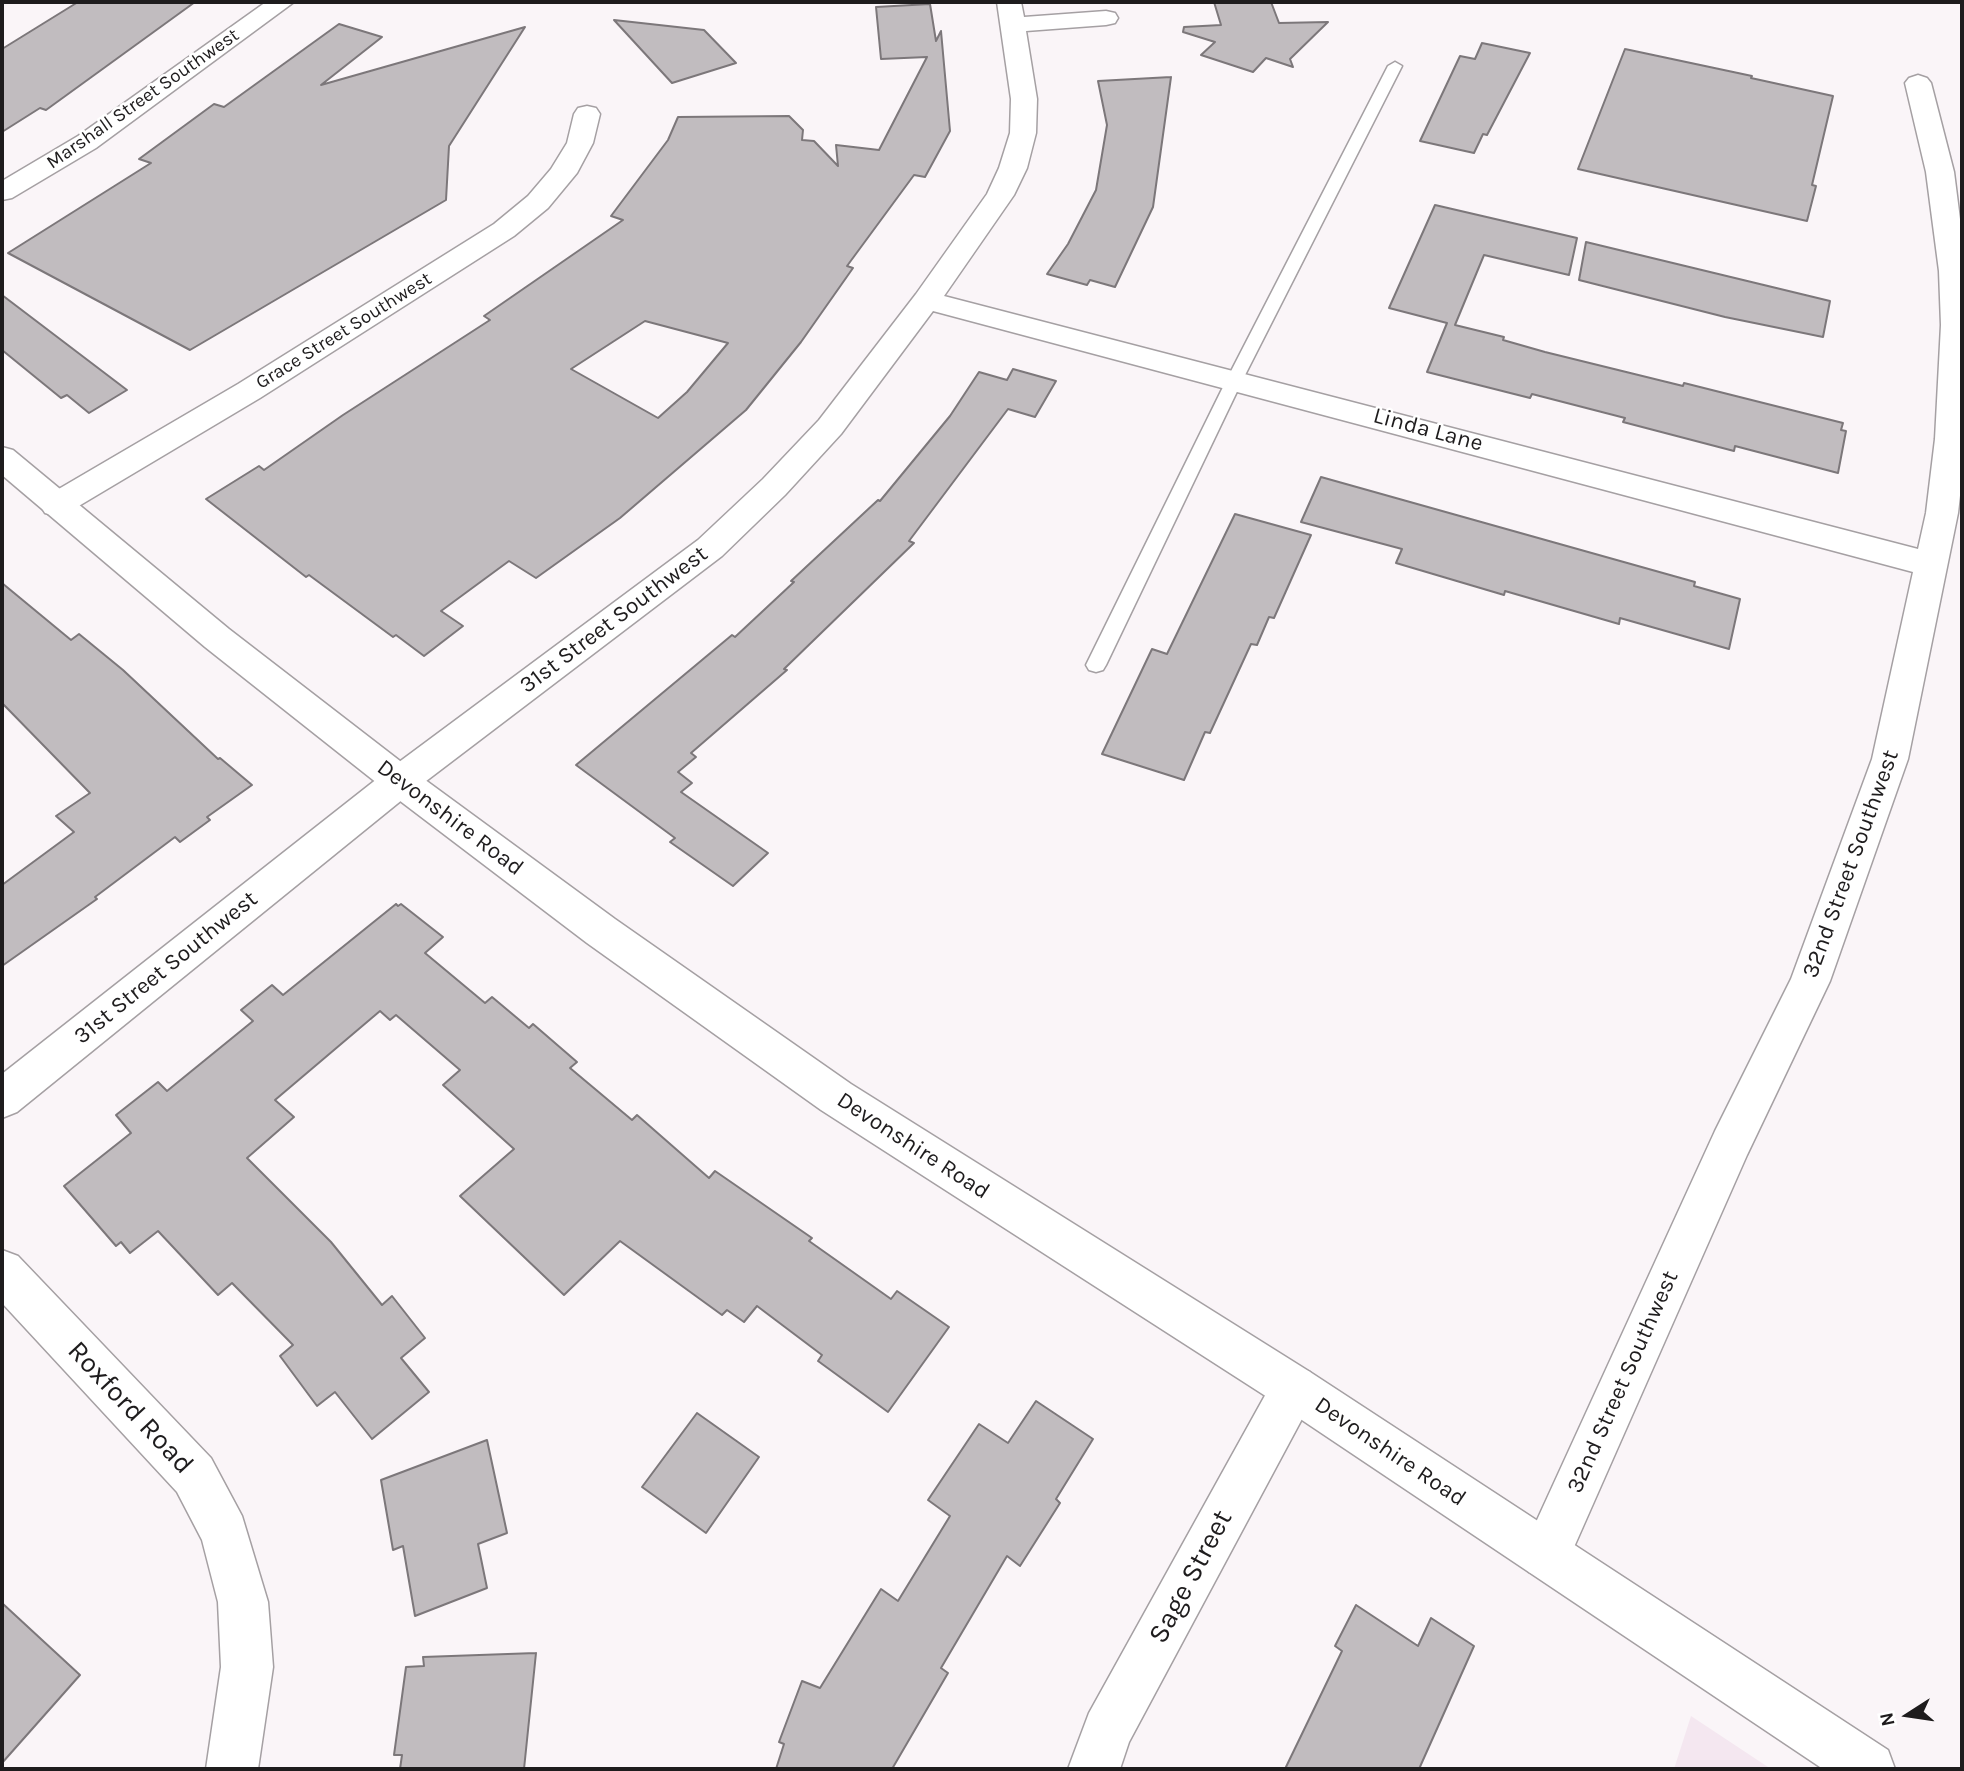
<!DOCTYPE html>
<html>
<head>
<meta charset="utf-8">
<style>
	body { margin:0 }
	#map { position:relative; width:1964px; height:1771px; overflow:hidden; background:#faf5f8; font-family:Karla,sans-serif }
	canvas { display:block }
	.frame { position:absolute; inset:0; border:4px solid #1e1c1d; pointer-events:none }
	.north { position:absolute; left:1873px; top:1680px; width:70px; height:70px; -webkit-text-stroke:5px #fff; paint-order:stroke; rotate:258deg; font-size:19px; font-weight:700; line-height:28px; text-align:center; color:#1e1c1d }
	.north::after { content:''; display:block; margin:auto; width:24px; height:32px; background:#1e1c1d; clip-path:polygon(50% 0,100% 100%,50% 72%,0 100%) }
</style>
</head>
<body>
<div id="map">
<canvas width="1964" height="1771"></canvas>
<div class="frame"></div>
<div class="north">N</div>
</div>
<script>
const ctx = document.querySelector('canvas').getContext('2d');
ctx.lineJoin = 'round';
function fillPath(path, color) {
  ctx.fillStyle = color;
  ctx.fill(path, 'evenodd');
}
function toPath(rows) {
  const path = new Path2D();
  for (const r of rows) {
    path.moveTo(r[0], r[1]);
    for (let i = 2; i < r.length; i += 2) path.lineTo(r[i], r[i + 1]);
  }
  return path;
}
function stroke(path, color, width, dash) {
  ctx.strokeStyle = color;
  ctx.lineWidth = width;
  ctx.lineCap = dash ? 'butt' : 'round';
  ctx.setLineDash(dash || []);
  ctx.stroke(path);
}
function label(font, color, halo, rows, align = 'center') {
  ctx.font = font + ' Karla,sans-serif';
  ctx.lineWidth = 5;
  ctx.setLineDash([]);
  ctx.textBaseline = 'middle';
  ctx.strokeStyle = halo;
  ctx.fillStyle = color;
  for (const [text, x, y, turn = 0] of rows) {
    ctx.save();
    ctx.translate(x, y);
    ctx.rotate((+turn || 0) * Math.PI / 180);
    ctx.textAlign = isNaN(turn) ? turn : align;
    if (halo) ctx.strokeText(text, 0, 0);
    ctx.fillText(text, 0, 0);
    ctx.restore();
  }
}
fillPath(toPath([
	[1691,1716,1771,1769,1674,1769]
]), '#f4e7f0');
const building = toPath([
	[78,2,195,2,46,110,40,108,2,132,2,49,78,2],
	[1214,2,1271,2,1279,23,1328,22,1290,59,1293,67,1266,58,1253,72,1201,55,1215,42,1183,32,1184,27,1221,25,1214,2],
	[930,4,936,41,941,31,950,131,925,177,914,175,847,266,853,268,801,342,746,410,620,518,536,578,509,561,441,611,463,626,424,656,396,635,393,637,309,575,306,577,206,499,259,466,264,470,343,415,490,320,484,316,623,220,611,216,668,140,678,117,789,116,803,130,802,140,814,141,838,166,836,145,879,150,927,57,881,59,876,7,930,4],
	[645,321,728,343,687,392,658,418,571,369,645,321],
	[614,20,704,30,736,63,672,83,614,20],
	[339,24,382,37,321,85,525,27,449,146,446,200,190,350,8,253,151,163,139,159,214,104,224,107,339,24],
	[1482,43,1530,53,1487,135,1483,134,1474,153,1420,141,1460,56,1475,59,1482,43],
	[1625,49,1752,76,1751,78,1833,96,1812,185,1816,186,1807,221,1578,169,1625,49],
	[1171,77,1153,207,1115,287,1090,280,1087,285,1047,274,1068,244,1096,190,1107,125,1098,81,1171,77],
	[1435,205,1577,238,1569,275,1484,255,1455,325,1504,337,1503,340,1545,352,1683,386,1684,383,1843,423,1841,430,1846,431,1838,473,1735,446,1734,451,1623,422,1625,418,1532,394,1530,398,1427,372,1447,323,1389,308,1435,205],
	[1586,242,1830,301,1823,337,1725,317,1579,280,1586,242],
	[2,295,127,390,89,413,67,395,61,398,2,350,2,295],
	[1013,369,1056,381,1035,417,1008,409,909,541,914,543,784,669,787,670,691,753,696,757,678,772,692,783,681,792,768,853,733,886,670,842,675,838,576,765,732,635,735,637,794,582,791,581,878,500,880,501,950,416,979,372,1007,380,1013,369],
	[1321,477,1695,582,1694,586,1740,599,1729,649,1620,618,1619,624,1505,591,1504,595,1396,563,1402,549,1301,522,1321,477],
	[1235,514,1311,535,1274,618,1269,617,1257,645,1251,644,1210,733,1205,732,1184,780,1102,754,1152,649,1167,654,1235,514],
	[2,583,71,640,79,634,123,670,218,759,220,758,252,785,207,817,210,820,180,842,175,837,95,897,97,899,2,966,2,885,74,832,56,816,90,793,2,703,2,583],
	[396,904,398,906,401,904,443,937,425,953,485,1003,492,997,529,1028,533,1024,577,1062,570,1068,632,1120,637,1115,709,1178,715,1171,812,1238,809,1241,891,1299,897,1291,949,1327,888,1412,818,1361,822,1355,757,1306,744,1322,727,1310,722,1315,620,1241,564,1295,460,1196,514,1149,443,1085,460,1070,396,1015,390,1020,380,1011,275,1100,294,1117,247,1158,331,1242,382,1305,392,1296,425,1338,401,1358,429,1392,372,1439,335,1392,317,1406,280,1356,293,1345,232,1283,218,1295,158,1231,130,1253,121,1242,116,1246,64,1186,131,1133,116,1115,158,1082,167,1091,253,1021,241,1010,272,985,283,995,396,904],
	[1036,1401,1093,1439,1056,1499,1060,1503,1020,1566,1007,1556,941,1668,948,1673,892,1769,776,1769,784,1744,779,1742,802,1681,820,1688,881,1589,898,1601,950,1516,928,1500,979,1424,1008,1443,1036,1401],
	[697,1413,759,1457,706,1533,642,1487,697,1413],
	[487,1440,507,1533,478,1544,487,1588,415,1616,403,1546,393,1550,381,1480,487,1440],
	[2,1603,80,1675,2,1763,2,1603],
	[1356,1605,1418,1646,1431,1618,1474,1646,1419,1769,1285,1769,1342,1651,1335,1646,1356,1605],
	[536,1653,524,1769,400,1769,402,1755,394,1755,406,1667,424,1666,423,1657,536,1653]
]);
fillPath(building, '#c1bcbf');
stroke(building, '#7c777a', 2);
const service = toPath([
	[1395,62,1402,66,1243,379,1106,665,1103,670,1096,672,1089,670,1086,665,1227,379,1388,66,1395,62]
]);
const minor = toPath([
	[266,2,294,2,96,148,12,198,2,200,2,181,78,136,266,2],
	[997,2,1021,2,1024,17,1106,11,1115,13,1118,18,1115,23,1106,25,1026,31,1037,99,1036,133,1027,168,1014,195,944,296,1918,549,1926,513,1935,439,1941,325,1939,271,1926,172,1905,83,1909,78,1918,75,1927,78,1931,83,1954,172,1962,235,1962,478,1958,513,1908,759,1830,981,1747,1155,1563,1572,1546,1580,1529,1572,1521,1555,1715,1131,1791,979,1872,759,1913,572,933,311,841,434,785,495,722,556,413,791,17,1112,2,1118,2,1074,387,771,698,540,763,479,819,420,916,294,987,194,999,168,1010,133,1011,99,997,2],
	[587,106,596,108,600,114,593,143,577,173,548,208,514,236,260,398,67,513,56,516,45,513,40,505,45,497,238,384,494,224,528,196,551,169,567,143,574,114,578,108,587,106],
	[2,1250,18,1256,211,1458,242,1516,268,1602,273,1667,258,1769,206,1769,221,1667,218,1602,202,1540,177,1492,2,1303,2,1250],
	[1294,1365,1310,1372,1317,1388,1310,1404,1129,1742,1120,1769,1068,1769,1089,1713,1278,1372,1294,1365]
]);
const tertiary = toPath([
	[2,447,13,450,229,629,413,771,615,919,851,1084,1310,1372,1888,1750,1895,1769,1823,1769,1278,1404,821,1110,587,943,387,791,205,647,2,475,2,447]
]);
stroke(service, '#a5a0a3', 3);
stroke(minor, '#a5a0a3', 3);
stroke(tertiary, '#a5a0a3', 3);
fillPath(service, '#fff');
fillPath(minor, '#fff');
fillPath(tertiary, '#fff');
label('19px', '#1e1c1d', '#fff', [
	["Marshall Street Southwest",143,99,-35],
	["Grace Street Southwest",344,331,-32]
]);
label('23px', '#1e1c1d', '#fff', [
	["Linda Lane",1428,430,15],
	["31st Street Southwest",614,620,-37],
	["Devonshire Road",450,818,37],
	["32nd Street Southwest",1851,864,-70],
	["31st Street Southwest",166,968,-39],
	["Devonshire Road",913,1146,33],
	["32nd Street Southwest",1623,1382,-66],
	["Devonshire Road",1390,1452,34]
]);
label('28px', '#1e1c1d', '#fff', [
	["Roxford Road",130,1408,47],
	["Sage Street",1191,1577,-62]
]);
</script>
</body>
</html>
